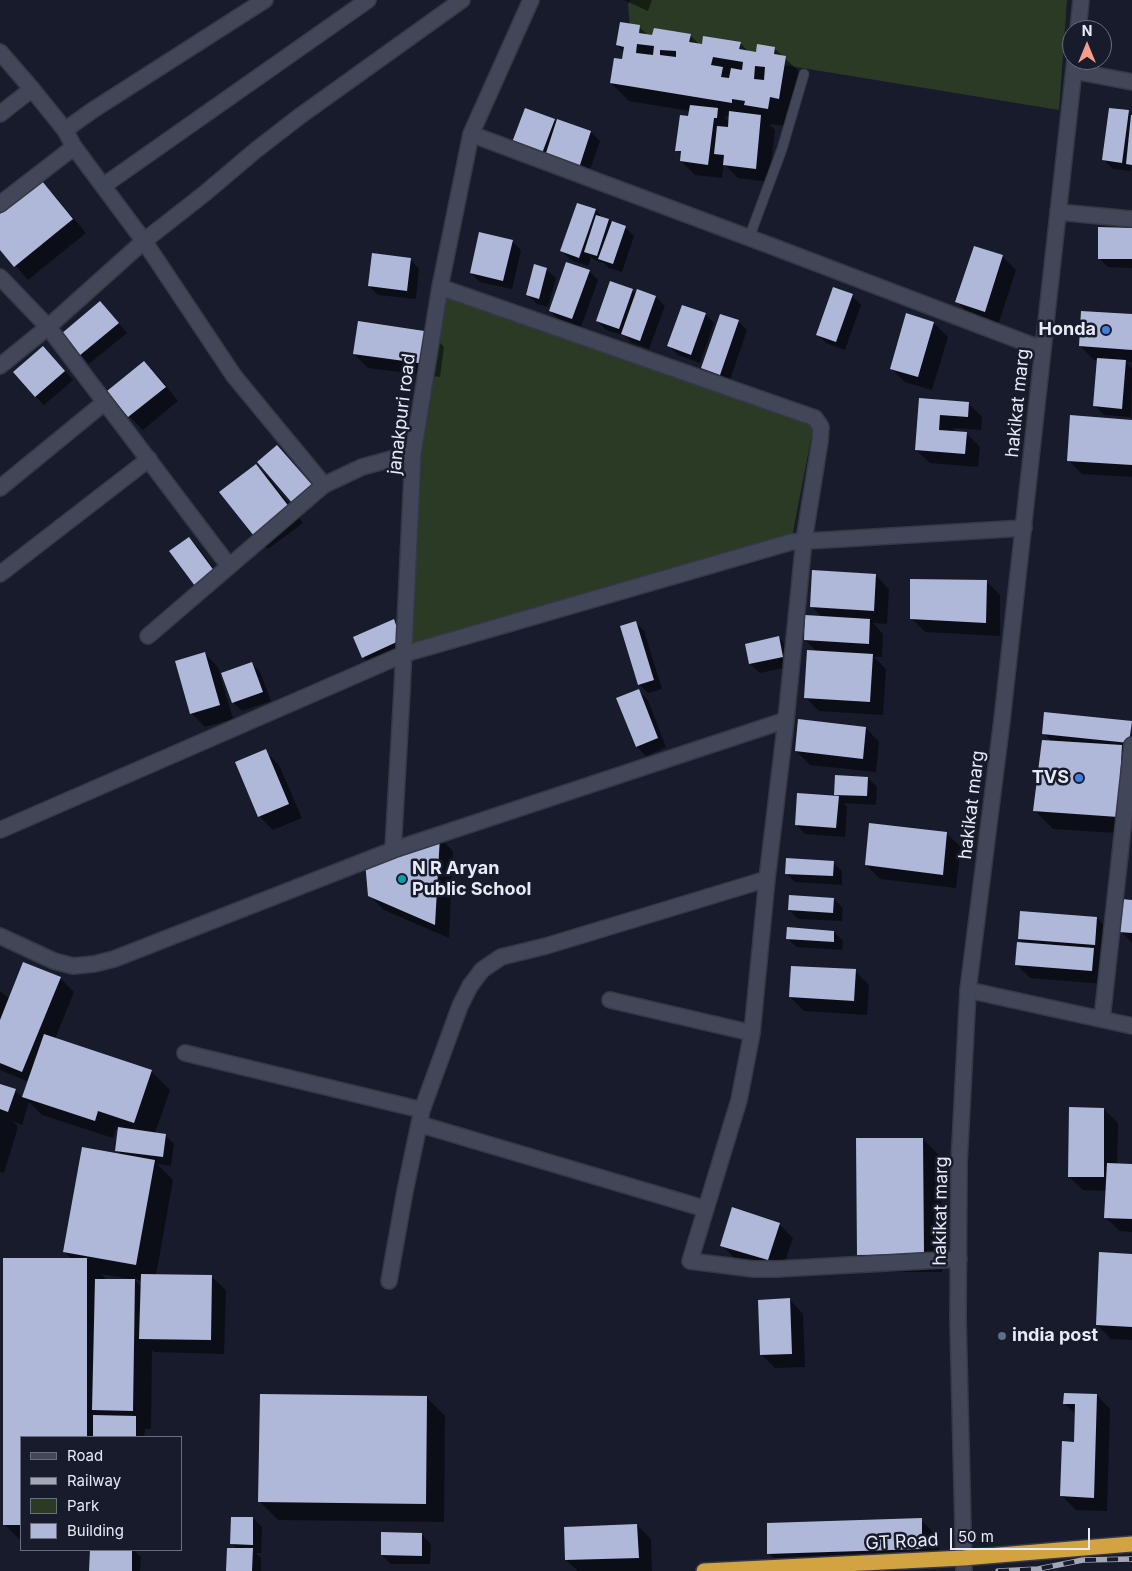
<!DOCTYPE html>
<html>
<head>
<meta charset="utf-8">
<style>
	body { margin:0 }
	#map { position:relative; width:1132px; height:1571px; overflow:hidden; background:#171b2b; font-family:Inter,sans-serif }
	canvas { display:block }
	.legend { position:absolute; left:20px; top:1436px; width:162px; height:115px; box-sizing:border-box; background:#171b2b; border:1px solid #6a6e7d; margin:0; padding:6px 9px; list-style:none; font-size:15px; color:#e7ebf7 }
	.legend li { display:flex; align-items:center; gap:10px; height:25px }
	.legend b { width:25px; border:1px solid #6a6e7d }
	.north { position:absolute; left:1062px; top:20px; width:50px; height:50px; box-sizing:border-box; background:#171b2b; border:1px solid #6a6e7d; border-radius:50%; rotate:0deg; font-size:14px; font-weight:700; line-height:20px; text-align:center; color:#e7ebf7 }
	.north::after { content:''; display:block; margin:auto; width:18px; height:22px; background:#f49e89; clip-path:polygon(50% 0,100% 100%,50% 72%,0 100%) }
	.scale { position:absolute; left:950px; top:1528px; width:140px; height:22px; box-sizing:border-box; border:2px solid #e7ebf7; border-top:0; padding-left:6px; font-size:15px; line-height:18px; white-space:nowrap; color:#e7ebf7; -webkit-text-stroke:4px #171b2b; paint-order:stroke }
</style>
</head>
<body>
<div id="map">
<canvas width="1132" height="1571"></canvas>
<ul class="legend">
<li><b style="height:6px;background:#414659"></b>Road</li>
<li><b style="height:6px;background:#a3a7b5"></b>Railway</li>
<li><b style="height:14px;background:#2a3a25"></b>Park</li>
<li><b style="height:14px;background:#afb8d9"></b>Building</li>
</ul>
<div class="north">N</div>
<div class="scale">50 m</div>
</div>
<script>
const ctx = document.querySelector('canvas').getContext('2d');
ctx.lineJoin = 'round';
function fillPath(path, color) {
  ctx.fillStyle = color;
  ctx.fill(path, 'evenodd');
}
function toPath(rows) {
  const path = new Path2D();
  for (const r of rows) {
    path.moveTo(r[0], r[1]);
    for (let i = 2; i < r.length; i += 2) path.lineTo(r[i], r[i + 1]);
  }
  return path;
}
function stroke(path, color, width, dash) {
  ctx.strokeStyle = color;
  ctx.lineWidth = width;
  ctx.lineCap = dash ? 'butt' : 'round';
  ctx.setLineDash(dash || []);
  ctx.stroke(path);
}
function label(font, color, halo, rows, align = 'center') {
  ctx.font = font + ' Inter,sans-serif';
  ctx.lineWidth = 5;
  ctx.setLineDash([]);
  ctx.textBaseline = 'middle';
  ctx.strokeStyle = halo;
  ctx.fillStyle = color;
  for (const [text, x, y, turn = 0] of rows) {
    ctx.save();
    ctx.translate(x, y);
    ctx.rotate((+turn || 0) * Math.PI / 180);
    ctx.textAlign = isNaN(turn) ? turn : align;
    if (halo) ctx.strokeText(text, 0, 0);
    ctx.fillText(text, 0, 0);
    ctx.restore();
  }
}
fillPath(toPath([
	[630,0,1067,0,1059,110,631,40,628,5],
	[440,287,815,418,791,542,404,654,413,453]
]), '#2a3a25');
fillPath(toPath([
	[624,0,652,0,648,11],
	[639,27,648,35,690,35,700,45,740,43,749,52,757,53,775,49,803,75,797,116,788,115,786,126,769,124,775,130,769,182,738,178,724,164,722,178,695,175,681,161,682,156,677,150,689,117,690,111,629,101,611,83,623,61,624,52,617,45],
	[724,116,730,117,729,122],
	[1128,111,1132,115,1131,171,1113,169,1104,160],
	[554,120,557,123,591,132,600,141,588,176,522,154],
	[42,182,55,196,86,233,28,280,0,248,0,216],
	[578,204,596,210,604,219,609,220,612,224,625,227,634,236,622,272,609,268,604,263,595,260,591,257,588,266,571,260,562,251],
	[1132,229,1132,268,1108,267,1099,258],
	[512,241,521,250,512,289,480,282,471,273],
	[1002,256,1016,270,998,325,971,316,957,302],
	[410,259,419,269,416,299,378,295,369,286],
	[546,269,556,278,548,307,537,304,527,295],
	[589,271,598,280,581,327,559,320,550,311],
	[632,290,636,294,656,297,665,306,649,349,632,343,625,336,606,330,597,321],
	[852,296,861,305,845,350,826,343,817,334],
	[109,312,127,333,89,364,62,334],
	[705,314,714,323,700,363,678,355,669,346],
	[1132,315,1132,362,1126,362,1132,368,1131,417,1104,415,1095,406,1098,360,1094,360,1080,346],
	[738,321,747,330,729,383,712,377,703,368],
	[934,323,948,337,932,390,905,382,891,368],
	[430,333,444,347,440,377,368,368,354,354],
	[43,347,73,380,44,405,35,396],
	[144,363,158,376,178,401,143,430,129,416,109,391],
	[920,399,968,403,982,417,981,430,953,428,953,432,966,433,980,447,978,467,930,463,916,450],
	[1132,421,1132,477,1082,474,1068,460],
	[256,466,270,479,303,523,268,549,255,535],
	[189,538,198,547,223,581,205,594],
	[875,575,889,589,887,624,873,623,883,634,882,657,874,657,886,669,883,715,819,711,805,697,817,652,805,640,822,617,811,606],
	[986,581,1000,595,1000,636,925,632,911,618],
	[394,621,403,630,409,649,372,666,363,657,355,638],
	[635,622,644,631,662,689,648,693,639,684],
	[779,638,788,647,792,666,760,673,750,664,747,645],
	[204,653,218,667,220,674,251,663,260,672,271,701,242,711,233,702,222,674,220,675,233,719,205,727,191,713],
	[638,691,648,700,666,747,646,756,637,747],
	[1131,722,1132,834,1053,829,1035,811,1052,742,1044,733],
	[866,728,879,742,876,772,810,765,796,751],
	[265,751,279,765,302,818,273,830,259,816],
	[868,778,877,787,876,805,844,803,847,807,845,837,805,834,796,824,798,794,839,798,836,794],
	[871,824,947,834,961,847,956,888,880,879,866,865],
	[439,838,453,851,449,938,384,910,370,896],
	[833,862,842,871,842,885,795,882,786,873],
	[834,899,843,908,842,921,798,919,789,910],
	[1132,901,1132,943,1121,931],
	[1097,918,1111,932,1105,984,1030,978,1016,964,1024,944,1019,939],
	[834,932,843,941,842,950,797,947,787,938],
	[855,971,869,985,867,1015,804,1011,790,997],
	[60,978,74,992,55,1039,151,1071,170,1090,155,1133,165,1135,174,1144,171,1166,157,1164,173,1180,156,1275,212,1277,226,1290,224,1354,154,1352,152,1350,151,1429,145,1429,144,1437,21,1437,21,1541,5,1525,5,1259,72,1259,64,1252,121,1155,116,1150,119,1130,116,1129,113,1138,42,1115,29,1102,22,1125,13,1121,18,1127,4,1173,0,1172,0,1085,15,1090,23,1098,29,1082,0,1070,0,991,10,999],
	[101,1274,131,1279,131,1280,105,1280,105,1278],
	[134,1279,142,1281,142,1288],
	[1104,1109,1118,1123,1117,1164,1132,1165,1132,1232,1120,1231,1106,1218,1107,1191,1083,1190,1069,1177],
	[923,1139,941,1157,942,1272,876,1272,858,1254],
	[779,1224,793,1238,781,1273,735,1259,722,1245],
	[1132,1255,1132,1340,1111,1339,1097,1325],
	[790,1300,803,1314,805,1367,775,1368,761,1354],
	[1097,1395,1110,1409,1107,1511,1076,1510,1062,1496,1075,1443,1076,1415,1065,1404],
	[426,1397,445,1416,444,1522,278,1520,260,1502],
	[253,1518,262,1527,261,1553,256,1553,261,1558,261,1571,228,1571,237,1549,232,1543],
	[921,1520,939,1538,940,1567,786,1571,769,1553],
	[637,1525,651,1539,652,1571,578,1571,566,1560],
	[422,1535,431,1544,430,1564,391,1564,382,1555],
	[91,1550,134,1550,141,1557,140,1571,90,1571]
]), '#0007');
fillPath(toPath([
	[620,22,640,25,639,33,652,35,654,28,691,34,689,42,702,44,703,36,741,42,739,49,756,52,757,44,775,47,774,54,786,56,779,99,770,97,768,109,744,105,745,101,732,99,732,103,610,83,614,58,622,59,624,47,616,45],
	[637,44,654,46,653,55,636,53],
	[660,50,676,51,676,57,660,55],
	[713,57,743,62,742,70,731,68,729,78,721,77,723,67,711,65],
	[755,66,765,67,764,80,754,79],
	[690,105,718,108,717,118,714,118,708,165,680,161,681,151,675,151,680,115,688,116],
	[525,108,555,119,541,156,511,145],
	[1109,108,1129,110,1122,163,1102,160],
	[729,111,761,115,756,169,723,165,724,155,714,154,717,126,728,127],
	[1131,115,1132,115,1132,165,1126,164],
	[557,119,591,131,579,168,545,156],
	[42,181,73,219,14,267,0,250,0,214],
	[577,203,596,209,579,258,560,251],
	[596,215,609,219,597,256,584,252],
	[612,221,626,226,613,264,598,259],
	[1098,227,1132,228,1132,259,1098,259],
	[479,232,513,240,503,281,470,273],
	[974,246,1003,255,985,312,955,302],
	[372,253,411,258,407,291,368,286],
	[566,262,590,270,572,319,549,311],
	[534,264,547,268,539,299,526,295],
	[610,281,633,289,619,329,596,321],
	[833,287,853,294,836,342,816,335],
	[637,289,656,296,640,341,621,334],
	[100,301,119,323,79,356,61,334],
	[682,305,706,313,691,355,667,346],
	[1081,311,1132,314,1132,350,1079,346],
	[906,313,934,322,918,377,890,369],
	[720,314,739,320,720,375,701,368],
	[358,321,431,332,426,364,353,354],
	[43,346,65,371,35,397,13,372],
	[1097,358,1126,360,1122,409,1093,406],
	[144,361,166,387,128,417,107,391],
	[919,398,969,402,968,417,940,415,939,430,967,432,965,454,915,450],
	[1070,415,1132,420,1132,465,1067,461],
	[277,445,313,486,293,504,257,462],
	[256,464,290,508,254,536,219,492],
	[189,537,215,572,195,586,169,551],
	[812,570,876,574,874,611,810,607],
	[910,579,987,580,986,623,910,619],
	[805,615,870,619,869,644,804,640],
	[394,619,401,640,362,658,353,637],
	[636,621,654,680,638,685,620,626],
	[779,636,783,657,749,664,745,644],
	[807,650,873,654,870,702,804,698],
	[205,652,220,705,190,714,175,661],
	[252,662,263,692,232,703,221,673],
	[639,689,658,738,636,747,616,698],
	[1044,712,1132,721,1129,743,1042,734],
	[798,719,866,727,863,759,795,751],
	[1042,740,1122,745,1118,817,1033,811],
	[266,749,289,804,258,817,235,762],
	[835,775,868,777,867,796,834,795],
	[797,793,839,796,836,828,795,825],
	[869,823,947,832,943,875,865,865],
	[440,836,435,925,368,896,365,861],
	[786,858,834,861,833,876,785,874],
	[789,895,834,898,833,913,788,910],
	[1122,899,1132,900,1132,933,1119,932],
	[1020,911,1097,917,1095,945,1018,939],
	[787,927,834,931,834,942,786,939],
	[1017,942,1094,948,1092,971,1015,965],
	[23,962,61,977,22,1072,0,1063,0,1020],
	[791,966,856,969,854,1001,789,997],
	[44,1034,152,1070,134,1123,98,1111,95,1121,22,1097],
	[0,1084,16,1089,8,1112,0,1109],
	[1069,1107,1104,1108,1104,1177,1068,1177],
	[118,1127,166,1134,163,1157,115,1151],
	[856,1138,923,1138,924,1254,857,1255],
	[82,1147,155,1160,136,1265,63,1252],
	[1107,1163,1132,1164,1132,1219,1104,1218],
	[732,1207,780,1223,768,1260,720,1246],
	[1099,1252,1132,1254,1132,1327,1096,1325],
	[3,1258,87,1258,87,1437,21,1437,21,1525,3,1525],
	[141,1274,212,1275,211,1340,139,1339],
	[95,1279,135,1279,133,1411,92,1410],
	[790,1298,792,1354,760,1355,758,1300],
	[1064,1393,1097,1394,1094,1498,1060,1496,1062,1441,1074,1442,1075,1404,1063,1404],
	[260,1394,427,1396,426,1504,258,1502],
	[93,1415,136,1416,136,1437,93,1437],
	[231,1517,253,1517,253,1545,230,1544],
	[922,1518,922,1549,767,1554,767,1523],
	[637,1524,639,1558,565,1560,564,1527],
	[381,1532,422,1533,422,1556,381,1555],
	[227,1548,253,1548,252,1571,226,1571],
	[90,1550,132,1550,132,1571,89,1571]
]), '#afb8d9');
const lane = toPath([
	[749,238,782,149,804,74]
]);
const street = toPath([
	[0,52,32,89,65,130,74,147,144,241,234,376,324,485],
	[1074,71,1132,82],
	[0,114,32,89],
	[65,130,93,110,265,0],
	[471,134,774,247,1042,349],
	[103,186,368,0],
	[0,204,74,147],
	[1058,212,1132,219],
	[0,277,48,327,229,566],
	[440,287,815,418,821,427,820,441,804,540,786,720,767,879,752,1033,739,1100,690,1261,753,1269,777,1269,959,1259],
	[0,366,48,327,144,241,204,194,256,150,300,116,462,0],
	[0,488,105,402],
	[0,574,149,459],
	[148,636,324,485,362,467,413,453],
	[0,830,404,654,791,542,1024,528],
	[393,850,402,691,413,453,440,287,471,134,531,0],
	[0,936,54,961,73,966,94,964,114,959,393,850,786,720],
	[968,990,1132,1026],
	[610,1000,752,1033],
	[1102,1019,1132,745],
	[185,1053,422,1110],
	[419,1124,706,1209],
	[389,1281,405,1191,422,1110,460,1006,470,986,482,970,501,957,546,946,767,879]
]);
const secondary = toPath([
	[1078,30,1081,0],
	[964,1571,958,1319,959,1164,968,990,1002,720,1075,60]
]);
const highway = toPath([
	[704,1571,963,1558,1132,1544]
]);
stroke(lane, '#363845', 11);
stroke(street, '#363845', 18);
stroke(secondary, '#363845', 18);
stroke(highway, '#363845', 18);
stroke(lane, '#414659', 9);
stroke(street, '#414659', 15);
stroke(secondary, '#414659', 15);
stroke(highway, '#d1a341', 15);
const rail = toPath([
	[998,1571,1038,1569,1083,1560,1132,1559]
]);
stroke(rail, '#a3a7b5', 5.5);
stroke(rail, '#171b2b', 4, [11]);
for (const [x, y, r, color] of [
	[1106,330,5,"#3f7fe0"],
	[1079,778,5,"#3f7fe0"],
	[402,879,5,"#0f9aa8"],
	[1002,1336,5,"#5c6f8a"]
]) {
  const dot = new Path2D();
  dot.arc(x, y, r, 0, 2 * Math.PI);
  ctx.fillStyle = color;
  ctx.fill(dot);
  stroke(dot, '#171b2b', 2);
}
label('bold 18px', '#e7ebf7', '#171b2b', [
	["Honda",1096,330],
	["TVS",1069,778],
	["N R Aryan",412,869,"left"],
	["Public School",412,890,"left"],
	["india post",1012,1336,"left"]
], 'right');
label('18px', '#e7ebf7', '#171b2b', [
	["hakikat marg",1018,403,-84],
	["janakpuri road",402,414,-83],
	["hakikat marg",972,805,-83],
	["hakikat marg",941,1211,-89],
	["GT Road",902,1542,-3]
]);
</script>
</body>
</html>
